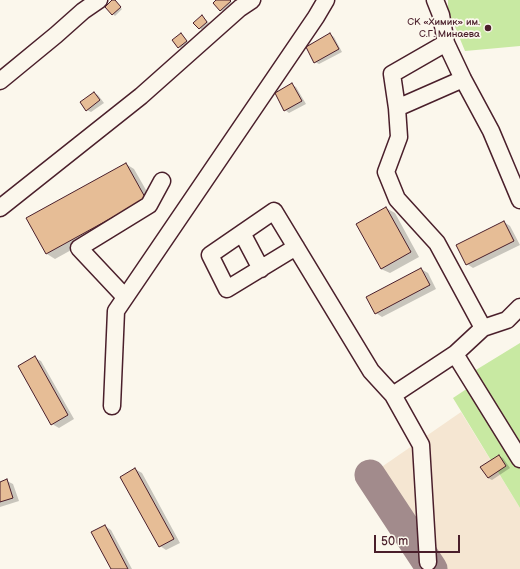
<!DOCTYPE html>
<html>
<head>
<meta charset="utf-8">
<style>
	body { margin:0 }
	#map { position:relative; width:520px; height:569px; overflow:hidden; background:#fbf7ec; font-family:"Balsamiq Sans",sans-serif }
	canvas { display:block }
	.scale { position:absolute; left:374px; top:535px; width:86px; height:18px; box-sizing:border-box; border:2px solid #4a1f2b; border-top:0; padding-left:5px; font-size:12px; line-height:14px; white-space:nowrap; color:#4a1f2b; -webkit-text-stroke:3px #fbf7ec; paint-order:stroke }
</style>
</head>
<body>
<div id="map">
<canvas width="520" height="569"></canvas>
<div class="scale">50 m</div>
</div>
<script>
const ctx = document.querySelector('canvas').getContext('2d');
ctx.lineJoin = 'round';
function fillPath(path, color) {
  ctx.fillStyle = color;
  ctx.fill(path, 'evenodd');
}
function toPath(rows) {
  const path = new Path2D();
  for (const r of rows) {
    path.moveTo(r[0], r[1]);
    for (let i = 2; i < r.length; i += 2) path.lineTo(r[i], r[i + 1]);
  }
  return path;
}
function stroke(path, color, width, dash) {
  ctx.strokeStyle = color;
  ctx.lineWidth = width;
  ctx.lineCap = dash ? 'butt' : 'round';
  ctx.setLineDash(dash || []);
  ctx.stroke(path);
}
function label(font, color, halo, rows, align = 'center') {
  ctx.font = font + ' "Balsamiq Sans",sans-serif';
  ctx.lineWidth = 3.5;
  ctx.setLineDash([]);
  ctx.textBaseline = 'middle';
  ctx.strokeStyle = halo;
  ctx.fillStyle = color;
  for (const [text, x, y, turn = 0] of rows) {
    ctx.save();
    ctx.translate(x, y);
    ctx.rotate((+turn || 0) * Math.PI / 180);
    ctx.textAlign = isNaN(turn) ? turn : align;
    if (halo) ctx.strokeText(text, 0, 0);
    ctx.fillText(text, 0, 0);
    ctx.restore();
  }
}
fillPath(toPath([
	[461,412,520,508,520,569,432,569,370,475]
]), '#f5e6d2');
fillPath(toPath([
	[448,0,520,0,520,46,465,51,448,10],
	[520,343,520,508,453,398,477,382,471,373]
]), '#c8e9a2');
fillPath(toPath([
	[113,0,122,9,115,16,106,7],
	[218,0,230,0,232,3,222,11,220,10],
	[204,18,209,23,202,30,195,23],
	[181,34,188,42,181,48,179,47],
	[330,34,334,37,342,52,319,64,315,62],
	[292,85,296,87,306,104,289,113,285,110],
	[94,93,98,95,104,103,91,112,87,110],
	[126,164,134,169,154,204,55,259,47,254],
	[386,208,395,213,419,257,390,273,381,269],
	[504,222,510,226,520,245,473,268,467,264],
	[421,269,428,273,436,289,382,317,376,313],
	[35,358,41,361,74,419,59,428,52,424],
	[499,456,503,458,510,468,492,480,488,478],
	[135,469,142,473,180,543,166,550,160,546],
	[7,481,13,484,19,501,0,507,0,483],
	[105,526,111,530,132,569,112,569]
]), '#0003');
stroke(toPath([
	[370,475,432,569]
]), '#a28b8c', 31);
const building = toPath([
	[112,0,115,0,121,7,112,15,105,7,112,0],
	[216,0,230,0,231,1,220,11,213,3,216,0],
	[202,15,207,22,199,29,193,23,202,15],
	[181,33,187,41,178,48,172,40,181,33],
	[330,33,339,49,314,63,306,47,330,33],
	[292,83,302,101,284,111,275,93,292,83],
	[94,92,100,100,86,111,80,102,94,92],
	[126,163,146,199,46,254,26,218,126,163],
	[386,207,411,252,381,269,356,224,386,207],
	[504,221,514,241,466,265,456,245,504,221],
	[421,268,430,285,375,314,366,297,421,268],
	[35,356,68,415,51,425,18,366,35,356],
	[499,455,506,466,488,478,480,467,499,455],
	[135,468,174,539,159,547,120,477,135,468],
	[7,479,13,498,0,502,0,482,7,479],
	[105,525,128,569,111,569,91,532,105,525]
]);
fillPath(building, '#e6bd96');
stroke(building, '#4a1f2b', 1);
const minor = toPath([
	[435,0,441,15,446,43,463,79,491,131,520,200],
	[446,43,392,74,397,108,463,79],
	[0,81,56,35,83,11,99,0],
	[397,108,399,137,386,172,397,199,437,243,483,328,507,320,520,307],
	[0,208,141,96,240,8,252,0],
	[242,233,261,269],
	[296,247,227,289,210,255,274,211,371,371,393,395,421,445,428,562],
	[125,297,79,248,149,205,162,181],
	[455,354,520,459],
	[393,395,455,354,483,328],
	[112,406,116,311,316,17,326,0]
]);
stroke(minor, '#4a1f2b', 19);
stroke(minor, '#fbf7ec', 16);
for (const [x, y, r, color] of [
	[488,28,4,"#4a1f2b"]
]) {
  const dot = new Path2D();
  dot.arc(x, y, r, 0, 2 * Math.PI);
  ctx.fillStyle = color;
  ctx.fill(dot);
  stroke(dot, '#fbf7ec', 1.5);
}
label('10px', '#4a1f2b', '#fbf7ec', [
	["СК «Химик» им.",480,22],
	["С.Г. Минаева",480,34]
], 'right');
</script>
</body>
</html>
